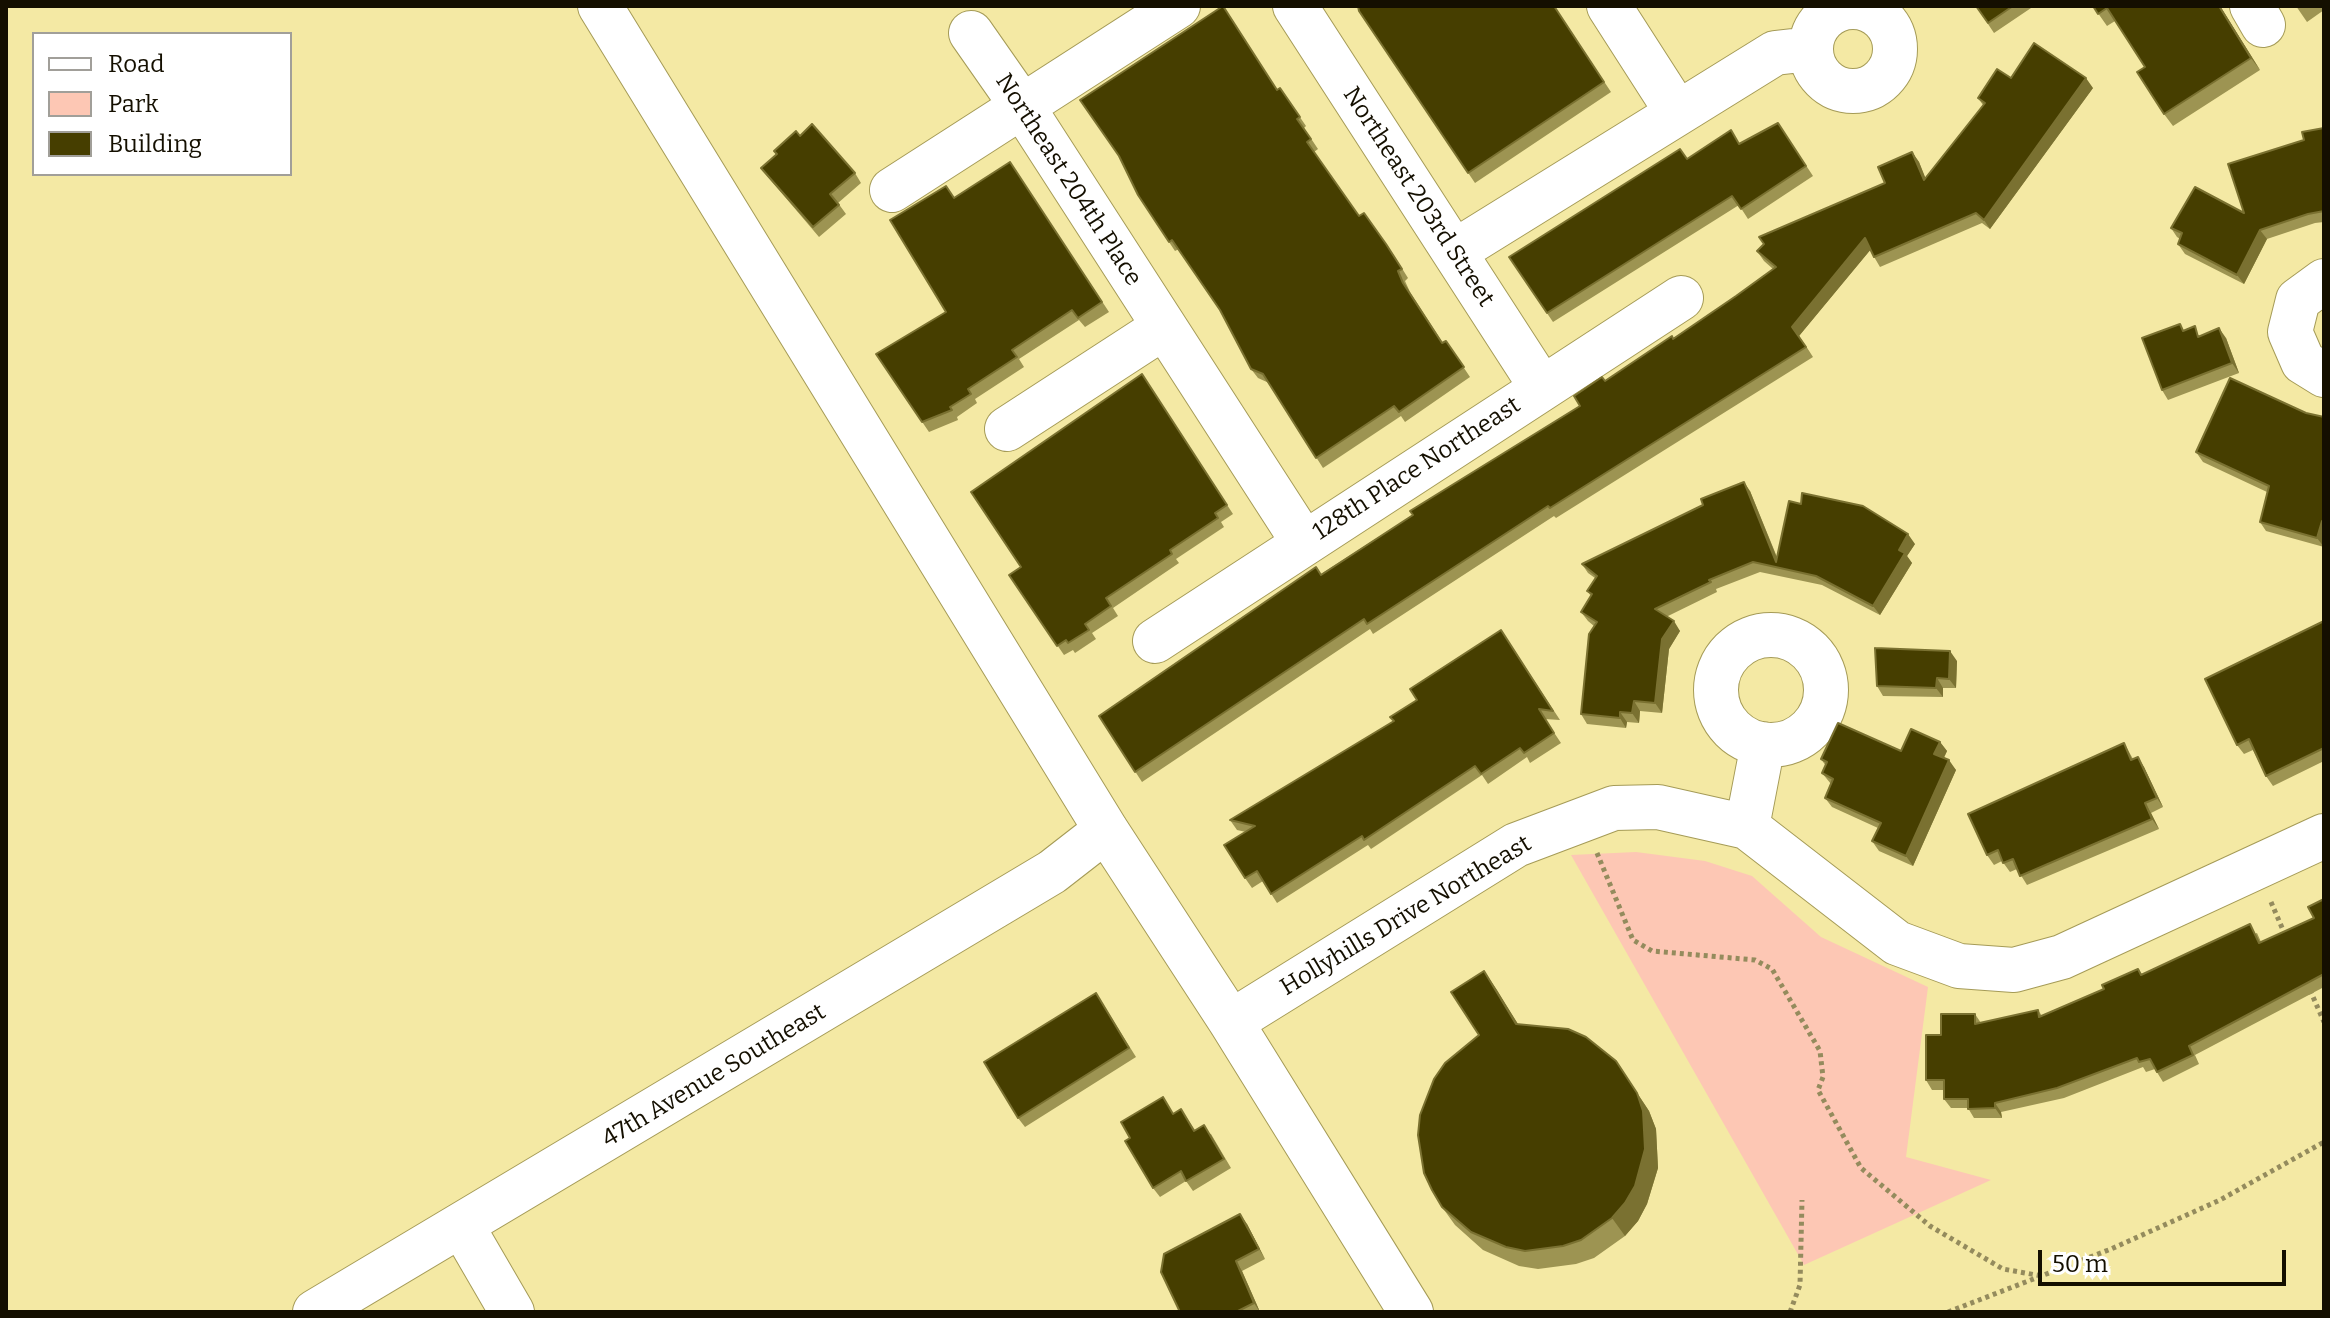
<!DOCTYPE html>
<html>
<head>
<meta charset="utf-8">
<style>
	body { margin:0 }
	#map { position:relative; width:2330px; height:1318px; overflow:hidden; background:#f4e9a4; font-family:Bitter,serif }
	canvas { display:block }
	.frame { position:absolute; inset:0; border:8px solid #140f00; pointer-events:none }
	.legend { position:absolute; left:32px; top:32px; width:260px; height:144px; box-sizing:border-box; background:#fff; border:2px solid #a19f99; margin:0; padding:10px 14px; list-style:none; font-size:24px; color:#140f00 }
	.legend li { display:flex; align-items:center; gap:16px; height:40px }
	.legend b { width:40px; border:2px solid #a19f99 }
	.scale { position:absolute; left:2038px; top:1250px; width:248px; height:36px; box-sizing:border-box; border:4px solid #140f00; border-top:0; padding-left:10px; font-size:24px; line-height:28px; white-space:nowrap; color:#140f00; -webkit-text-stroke:6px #fff; paint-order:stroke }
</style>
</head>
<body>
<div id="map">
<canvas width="2330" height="1318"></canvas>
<div class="frame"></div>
<ul class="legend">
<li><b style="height:10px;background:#fff"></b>Road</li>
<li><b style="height:22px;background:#fdc7b4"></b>Park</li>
<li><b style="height:22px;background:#463e00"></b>Building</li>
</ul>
<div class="scale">50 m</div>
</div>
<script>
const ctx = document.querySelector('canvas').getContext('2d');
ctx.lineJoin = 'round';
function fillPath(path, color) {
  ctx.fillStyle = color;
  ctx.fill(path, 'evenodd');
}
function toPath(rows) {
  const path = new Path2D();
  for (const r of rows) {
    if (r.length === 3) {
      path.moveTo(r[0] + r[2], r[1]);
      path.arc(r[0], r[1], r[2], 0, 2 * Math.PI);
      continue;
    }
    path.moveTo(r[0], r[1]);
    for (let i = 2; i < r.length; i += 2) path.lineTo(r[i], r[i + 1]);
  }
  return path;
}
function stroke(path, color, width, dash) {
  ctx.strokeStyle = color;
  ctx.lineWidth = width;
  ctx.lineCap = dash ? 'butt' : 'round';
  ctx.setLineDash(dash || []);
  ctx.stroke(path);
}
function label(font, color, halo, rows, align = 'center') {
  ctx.font = font + ' Bitter,serif';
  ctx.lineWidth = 8;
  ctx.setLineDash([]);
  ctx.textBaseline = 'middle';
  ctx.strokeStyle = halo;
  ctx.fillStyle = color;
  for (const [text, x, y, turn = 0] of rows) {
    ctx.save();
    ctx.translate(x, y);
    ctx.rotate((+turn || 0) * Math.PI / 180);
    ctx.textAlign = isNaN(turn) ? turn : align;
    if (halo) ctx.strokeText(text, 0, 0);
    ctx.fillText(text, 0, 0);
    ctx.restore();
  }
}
fillPath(toPath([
	[1636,852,1705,861,1752,876,1821,937,1928,987,1906,1157,1991,1180,1804,1265,1571,855]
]), '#fdc7b4');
const minor = toPath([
	[600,6,1106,830,1231,1022,1411,1312],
	[1295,6,1542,388],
	[1609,6,1677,112],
	[2252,6,2263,25],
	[1853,49,42],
	[971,33,1022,106,1304,543],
	[892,190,1178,6],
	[1454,252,1775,53,1810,49],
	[2324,281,2298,300,2290,332,2303,362,2324,375],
	[1007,429,1164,327],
	[1771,690,55],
	[1155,641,1681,298],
	[1747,827,1763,744],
	[1231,1022,1516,845,1614,808,1658,807,1747,827,1897,943,1959,966,2014,970,2062,957,2324,836],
	[462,1226,512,1312],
	[315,1312,1052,872,1106,830]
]);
stroke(minor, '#a59b57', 46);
stroke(toPath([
	[1597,853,1633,940,1652,951,1755,960,1772,969,1820,1051,1823,1077,1818,1090,1861,1168,1930,1226,2003,1269,2042,1276],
	[2271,902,2286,937],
	[2310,990,2324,1022],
	[1790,1312,1800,1285,1802,1200],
	[1948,1312,2111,1249,2220,1200,2324,1142]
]), '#948b5d', 5, [4, 4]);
stroke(minor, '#fff', 44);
fillPath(toPath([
	[1554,6,1611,92,1475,183,1359,11],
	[1976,6,2034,6,1994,33],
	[2093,6,2220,6,2260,70,2173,126,2164,114,2145,67,2115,21,2107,26],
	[2296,6,2324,6,2324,10,2307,22],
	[2011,78,2093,88,1990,229,1982,223,1880,267,1870,250,1799,336,1813,357,1556,518,1554,516,1373,634,1370,629,1142,782,1099,716,1413,515,1580,406,1605,381,1673,339,1736,296,1773,269,1764,261,1757,251,1885,183,1912,152,1919,162,1925,178,1983,105,1978,98],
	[1280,88,1306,126,1304,128,1318,149,1314,152,1359,216,1393,254,1408,278,1405,281,1410,292,1443,343,1446,341,1470,377,1405,422,1401,416,1323,468,1269,383,1258,378,1251,369,1220,310,1179,249,1175,251,1169,242,1277,90],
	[1778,123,1813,176,1748,219,1739,205,1553,322,1509,257,1687,159,1740,144],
	[2324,128,2324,222,2315,223,2267,239,2244,284,2185,254,2178,244,2180,239,2177,237,2171,228,2244,213,2304,140],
	[800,136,855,173,861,183,838,203,846,214,819,237,768,177,761,168,776,155,774,151],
	[1010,162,1109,312,1085,327,1079,320,1019,359,1024,367,975,399,977,403,957,417,958,420,929,432,876,354,946,312,955,198],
	[2180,324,2184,331,2201,336,2226,338,2239,373,2168,400,2162,390],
	[1142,374,1233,514,1221,522,1224,527,1176,559,1179,563,1113,608,1118,616,1092,633,1096,639,1075,653,1073,650,1064,655,1009,575,1021,567],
	[2306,413,2324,417,2324,547,2266,531,2260,522,2267,492,2203,462,2196,452],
	[1750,491,1777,557,1915,544,1907,556,1912,563,1880,615,1822,585,1760,572,1716,589,1717,592,1666,617,1680,631,1669,649,1662,713,1640,711,1639,723,1627,722,1626,728,1587,724,1581,714,1594,626,1588,621,1581,612,1591,596,1587,591,1595,578,1588,573,1582,564],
	[2324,621,2324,761,2273,786,2266,776,2253,750,2244,754,2237,745],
	[1501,630,1560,720,1545,719,1561,743,1530,763,1527,757,1488,784,1482,775,1371,849,1368,845,1277,903,1263,881,1252,888,1245,878,1246,832,1237,830,1230,820,1394,721,1417,700],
	[1957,661,1956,688,1943,688,1943,697,1883,696,1877,686],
	[1940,742,1947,751,1944,758,1956,770,1913,866,1879,851,1872,841,1878,828,1832,807,1825,798,1831,784,1822,773,1826,766,1821,759,1901,751],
	[2124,743,2133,759,2144,767,2163,807,2151,813,2159,829,2027,885,2017,869,2010,872,2002,861,1994,865,1987,855],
	[2324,899,2324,987,2195,1055,2199,1064,2163,1082,2155,1069,2146,1072,2143,1067,2064,1098,2001,1112,2002,1118,1974,1118,1968,1108,1951,1108,1944,1099,1944,1090,1932,1090,1926,1080,1941,1035,1975,1014,1981,1023,2038,1010,2042,1016,2104,989,2138,969,2142,974,2257,933,2261,942,2314,918],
	[1484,971,1518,1024,1616,1061,1649,1111,1656,1129,1658,1168,1647,1204,1638,1221,1625,1236,1594,1258,1576,1264,1538,1269,1519,1266,1483,1250,1455,1225,1442,1207,1479,1035],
	[1096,993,1136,1057,1025,1127,1018,1118],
	[1181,1109,1195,1130,1211,1134,1231,1168,1193,1191,1186,1181,1160,1197,1153,1188,1174,1114],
	[1247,1224,1265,1259,1242,1271,1260,1312,1180,1312]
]), '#9d9452');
fillPath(toPath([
	[2219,6,2220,6,2260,70,2251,58],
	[2086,78,2093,88,1990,229,1984,220],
	[1912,152,1919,162,1930,189,1924,180],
	[2260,230,2267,239,2244,284,2237,275],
	[1865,238,1872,248,1799,336,1813,357,1792,327],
	[2219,328,2226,338,2239,373,2232,363],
	[1744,482,1750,491,1781,568,1776,562],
	[2322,521,2324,524,2324,547,2317,538],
	[1908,534,1915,544,1907,556,1912,563,1880,615,1873,606,1899,550],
	[1674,621,1680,631,1669,649,1662,713,1655,703,1662,639],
	[1950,651,1957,661,1956,688,1949,679],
	[1937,678,1943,688,1943,697,1936,688],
	[1634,701,1640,711,1639,723,1632,713],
	[1620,712,1627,722,1626,728,1620,718],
	[1940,742,1947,751,1941,763,1934,754],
	[2138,757,2144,767,2163,807,2157,798],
	[1949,760,1956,770,1913,866,1906,856],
	[2145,803,2151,813,2159,829,2152,819],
	[1484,971,1497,990,1529,1042,1516,1024],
	[1616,1061,1649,1111,1656,1129,1658,1168,1647,1204,1638,1221,1625,1236,1612,1218],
	[1995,1103,2001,1112,2002,1118,1995,1108],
	[1240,1214,1247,1224,1265,1259,1259,1249],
	[1236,1261,1242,1271,1260,1312,1254,1303]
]), '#7a7131');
const building = toPath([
	[1223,6,1277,90,1280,88,1300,117,1297,119,1311,139,1307,142,1359,216,1364,213,1386,244,1402,269,1398,271,1403,283,1442,343,1446,341,1464,367,1399,412,1394,406,1316,458,1263,374,1251,369,1220,310,1172,240,1169,242,1138,195,1119,156,1080,100,1223,6],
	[1358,6,1554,6,1604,82,1468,173,1359,11,1358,6],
	[1976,6,2013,6,1988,23,1976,6],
	[2093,6,2219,6,2251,58,2164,114,2137,72,2145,67,2107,8,2098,14,2093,6],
	[2034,43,2086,78,1984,220,1976,213,1874,257,1865,238,1792,327,1806,347,1550,508,1548,506,1367,624,1364,619,1135,772,1099,716,1316,567,1321,575,1413,515,1410,511,1580,406,1574,396,1602,377,1605,381,1672,336,1673,339,1736,296,1776,267,1757,251,1764,244,1759,237,1885,183,1878,167,1912,152,1924,180,1985,103,1978,98,1997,69,2011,78,2034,43],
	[1778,123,1806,166,1741,209,1732,196,1547,313,1509,257,1680,149,1687,159,1731,130,1739,144,1778,123],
	[812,124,855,173,830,194,839,205,813,227,761,168,777,154,774,151,796,131,800,136,812,124],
	[2324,128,2324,211,2308,214,2260,230,2237,275,2178,244,2182,233,2171,228,2195,187,2244,213,2228,164,2304,140,2302,132,2324,128],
	[1010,162,1102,302,1078,318,1072,310,1012,350,1017,357,968,389,971,394,950,407,952,410,922,422,876,354,946,312,890,220,946,186,954,198,1010,162],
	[2180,324,2183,331,2195,326,2198,337,2219,328,2232,363,2162,390,2142,338,2180,324],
	[1142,374,1227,505,1215,513,1218,518,1170,550,1172,554,1106,598,1111,606,1085,624,1089,630,1068,643,1066,640,1057,646,1009,575,1021,567,971,492,1142,374],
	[2230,378,2306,413,2324,417,2324,521,2322,521,2317,538,2260,522,2269,486,2196,452,2230,378],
	[1744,482,1776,562,1789,501,1801,504,1802,493,1863,506,1908,534,1899,550,1905,553,1873,606,1816,576,1753,562,1709,580,1711,582,1655,609,1674,621,1662,639,1655,703,1634,701,1632,713,1620,712,1620,718,1581,714,1589,634,1597,622,1581,612,1592,594,1587,591,1597,576,1582,564,1703,505,1701,499,1744,482],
	[2324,621,2324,748,2266,776,2249,739,2237,745,2205,679,2324,621],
	[1501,630,1553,711,1539,709,1554,733,1524,753,1520,748,1481,774,1475,766,1364,840,1362,836,1271,894,1257,871,1245,878,1224,845,1255,826,1230,820,1394,721,1390,717,1417,700,1410,689,1501,630],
	[1875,648,1950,651,1949,679,1937,678,1936,688,1877,686,1875,648],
	[1838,723,1901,751,1911,729,1940,742,1934,754,1949,760,1906,856,1872,841,1881,823,1825,798,1833,779,1822,773,1827,762,1821,759,1838,723],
	[2124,743,2131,760,2138,757,2157,798,2145,803,2152,819,2020,876,2013,859,2003,863,1998,850,1987,855,1968,814,2124,743],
	[2324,899,2324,974,2189,1046,2193,1055,2157,1072,2150,1059,2139,1062,2137,1058,2057,1088,1995,1103,1995,1108,1968,1109,1968,1099,1944,1099,1944,1080,1926,1080,1926,1035,1941,1035,1941,1014,1975,1014,1975,1024,2038,1010,2039,1017,2104,989,2102,985,2138,969,2141,975,2250,924,2259,943,2314,918,2308,907,2324,899],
	[1484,971,1516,1024,1568,1029,1586,1037,1616,1061,1637,1093,1643,1111,1645,1149,1635,1186,1625,1203,1612,1218,1581,1240,1563,1246,1525,1251,1506,1247,1471,1232,1442,1207,1432,1190,1424,1173,1418,1135,1420,1115,1434,1079,1445,1063,1479,1035,1451,992,1484,971],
	[1096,993,1129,1048,1018,1118,984,1062,1096,993],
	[1163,1097,1173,1114,1181,1109,1194,1131,1204,1125,1224,1159,1186,1181,1181,1171,1153,1188,1125,1141,1130,1138,1121,1122,1163,1097],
	[1240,1214,1259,1249,1236,1261,1254,1303,1236,1312,1180,1312,1161,1272,1164,1254,1240,1214]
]);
fillPath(building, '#463e00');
stroke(building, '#7a7131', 2);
label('24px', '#140f00', '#fff', [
	["Northeast 204th Place",1068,180,57],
	["Northeast 203rd Street",1418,197,57],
	["128th Place Northeast",1417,469,-33],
	["Hollyhills Drive Northeast",1406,916,-31],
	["47th Avenue Southeast",714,1076,-31]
]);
</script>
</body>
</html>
